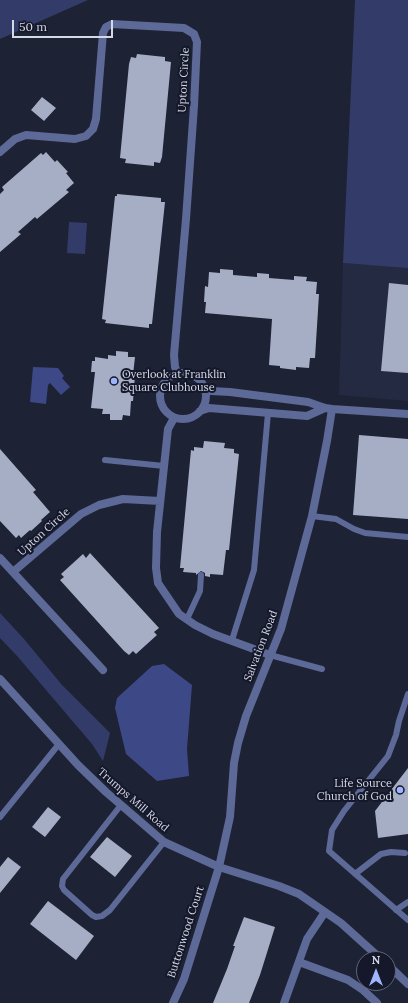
<!DOCTYPE html>
<html>
<head>
<meta charset="utf-8">
<style>
	body { margin:0 }
	#map { position:relative; width:408px; height:1003px; overflow:hidden; background:#1d2235; font-family:Lora,serif }
	canvas { display:block }
	.north { position:absolute; left:356px; top:951px; width:40px; height:40px; box-sizing:border-box; background:#14182a; border:1px solid #616575; border-radius:50%; rotate:0deg; font-size:11px; font-weight:700; line-height:16px; text-align:center; color:#d5d8e5 }
	.north::after { content:''; display:block; margin:auto; width:14px; height:18px; background:#a0b3fd; clip-path:polygon(50% 0,100% 100%,50% 72%,0 100%) }
	.scale { position:absolute; left:12px; top:20px; width:101px; height:18px; box-sizing:border-box; border:2px solid #d5d8e5; border-top:0; padding-left:5px; font-size:12px; line-height:14px; white-space:nowrap; color:#d5d8e5; -webkit-text-stroke:3px #14182a; paint-order:stroke }
</style>
</head>
<body>
<div id="map">
<canvas width="408" height="1003"></canvas>
<div class="north">N</div>
<div class="scale">50 m</div>
</div>
<script>
const ctx = document.querySelector('canvas').getContext('2d');
ctx.lineJoin = 'round';
function fillPath(path, color) {
  ctx.fillStyle = color;
  ctx.fill(path, 'evenodd');
}
function toPath(rows) {
  const path = new Path2D();
  for (const r of rows) {
    if (r.length === 3) {
      path.moveTo(r[0] + r[2], r[1]);
      path.arc(r[0], r[1], r[2], 0, 2 * Math.PI);
      continue;
    }
    path.moveTo(r[0], r[1]);
    for (let i = 2; i < r.length; i += 2) path.lineTo(r[i], r[i + 1]);
  }
  return path;
}
function stroke(path, color, width, dash) {
  ctx.strokeStyle = color;
  ctx.lineWidth = width;
  ctx.lineCap = dash ? 'butt' : 'round';
  ctx.setLineDash(dash || []);
  ctx.stroke(path);
}
function label(font, color, halo, rows, align = 'center') {
  ctx.font = font + ' Lora,serif';
  ctx.lineWidth = 4;
  ctx.setLineDash([]);
  ctx.textBaseline = 'middle';
  ctx.strokeStyle = halo;
  ctx.fillStyle = color;
  for (const [text, x, y, turn = 0] of rows) {
    ctx.save();
    ctx.translate(x, y);
    ctx.rotate((+turn || 0) * Math.PI / 180);
    ctx.textAlign = isNaN(turn) ? turn : align;
    if (halo) ctx.strokeText(text, 0, 0);
    ctx.fillText(text, 0, 0);
    ctx.restore();
  }
}
fillPath(toPath([
	[343,263,408,267,408,401,339,395]
]), '#242a42');
fillPath(toPath([
	[0,0,88,0,0,39],
	[355,0,408,0,408,268,343,263],
	[69,222,87,223,85,254,67,253],
	[0,613,24,639,62,685,110,733,103,761,92,744,18,657,0,638]
]), '#333c69');
fillPath(toPath([
	[33,367,58,368,64,376,62,378,70,387,61,395,50,383,48,385,46,404,30,402],
	[164,664,192,685,187,749,189,776,157,781,126,754,115,708,117,698,152,666]
]), '#3d4987');
fillPath(toPath([
	[137,54,165,57,165,61,171,62,162,157,160,163,154,162,154,166,125,163,126,159,120,158,129,64,131,57,136,58],
	[42,97,56,108,44,121,31,110],
	[46,152,55,162,57,160,68,172,66,173,74,183,66,190,69,192,37,219,35,217,18,232,21,234,0,252,0,194,4,190,2,187,41,153,43,155],
	[117,194,161,198,161,202,165,202,152,324,149,324,149,328,105,323,106,320,102,319,115,196,117,196],
	[220,269,233,270,233,275,257,277,257,273,269,274,269,278,294,280,294,276,307,277,306,281,317,282,316,294,319,294,315,358,310,358,309,368,296,367,296,370,280,368,280,366,269,365,272,319,205,313,206,302,204,302,205,286,208,287,209,272,220,273],
	[389,283,408,285,408,373,381,371],
	[116,351,128,352,128,357,135,357,133,375,135,375,133,401,131,401,130,416,123,415,122,420,110,420,110,414,102,414,103,409,91,408,95,372,91,372,92,361,95,361,95,357,108,359,108,355,116,356],
	[359,435,408,439,408,519,353,515],
	[204,441,225,443,224,448,234,449,234,453,239,454,229,550,226,550,223,575,210,574,210,577,205,576,205,573,201,571,196,575,196,573,183,572,184,568,180,568,191,450,194,451,194,447,203,448],
	[0,449,36,490,33,492,50,512,41,520,42,521,31,531,30,530,21,538,19,535,16,538,0,521],
	[90,553,159,628,154,632,157,635,136,654,133,651,129,655,124,651,60,580,64,577,61,574,83,554,86,558],
	[408,768,408,834,378,838,375,811],
	[48,807,61,817,45,837,32,827],
	[107,837,132,856,115,877,90,857],
	[8,857,21,867,0,893,0,867],
	[48,901,94,936,76,960,30,924],
	[244,917,275,927,260,975,249,1003,213,1003,227,969,235,946,233,946]
]), '#a6aec6');
stroke(toPath([
	[105,460,164,466],
	[312,516,336,519,354,529,365,533,408,537],
	[187,619,200,591,201,575],
	[232,640,254,570,268,413],
	[270,655,322,669],
	[408,694,399,721,396,735,388,756,344,811,332,830,329,851,408,920],
	[121,805,63,879,62,886,64,890,92,915,96,917,102,916,110,910,164,842],
	[0,817,59,744],
	[355,874,381,854,391,852,405,853],
	[396,910,408,902]
]), '#5d6997', 6);
stroke(toPath([
	[0,152,15,139,26,135,75,139,86,136,93,129,96,119,103,33,106,27,112,24,184,28,194,34,197,42,194,106,186,219,174,355,175,367,178,374],
	[183,396,23],
	[205,389,211,391,230,392,308,402,325,408,332,409,408,414],
	[200,411,209,408,307,416,325,408],
	[174,418,168,429,157,532,156,568,158,583,179,614,195,625,213,634,270,655],
	[0,558,103,670],
	[13,572,81,514,99,505,123,499,160,501],
	[0,679,78,765,106,792,164,842,219,867,279,886,299,894,341,923,381,959],
	[299,962,348,980,363,990,377,1003],
	[388,965,408,984],
	[173,1003,184,979,219,867,230,817,234,763,238,743,246,716,281,629,312,516,327,441,332,409],
	[284,1003,307,939,325,912]
]), '#5d6997', 8);
for (const [x, y, r, color] of [
	[114,381,4,"#a0b3fd"],
	[400,790,4,"#a0b3fd"]
]) {
  const dot = new Path2D();
  dot.arc(x, y, r, 0, 2 * Math.PI);
  ctx.fillStyle = color;
  ctx.fill(dot);
  stroke(dot, '#14182a', 1.5);
}
label('11px', '#d5d8e5', '#14182a', [
	["Upton Circle",184,80,-87],
	["Upton Circle",44,532,-42],
	["Salvation Road",261,646,-69],
	["Trumps Mill Road",133,800,41],
	["Buttonwood Court",186,932,-72]
]);
label('11px', '#d5d8e5', '#14182a', [
	["Overlook at Franklin",122,375],
	["Square Clubhouse",122,388],
	["Life Source",392,784,"right"],
	["Church of God",392,797,"right"]
], 'left');
</script>
</body>
</html>
